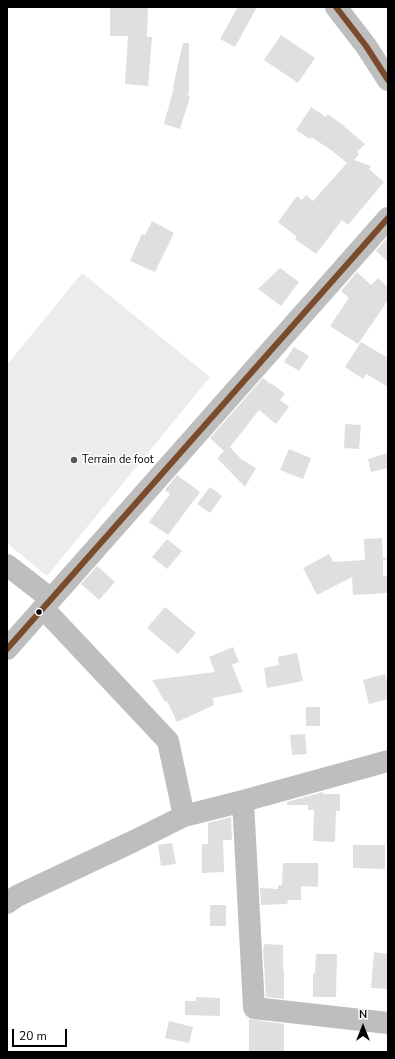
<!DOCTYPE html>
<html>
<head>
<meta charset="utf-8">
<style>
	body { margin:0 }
	#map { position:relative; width:395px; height:1059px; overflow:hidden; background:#fff; font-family:"Nunito Sans",sans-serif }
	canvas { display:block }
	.frame { position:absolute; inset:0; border:8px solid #000; pointer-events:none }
	.north { position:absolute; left:343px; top:1007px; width:40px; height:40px; -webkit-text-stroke:3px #fff; paint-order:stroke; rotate:0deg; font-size:11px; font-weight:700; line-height:16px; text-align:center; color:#000 }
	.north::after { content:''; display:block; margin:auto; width:14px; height:18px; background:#000; clip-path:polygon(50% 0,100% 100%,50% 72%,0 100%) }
	.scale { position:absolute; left:12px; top:1029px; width:55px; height:18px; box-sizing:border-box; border:2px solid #000; border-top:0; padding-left:5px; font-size:12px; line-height:14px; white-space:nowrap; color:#000; -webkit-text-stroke:3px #fff; paint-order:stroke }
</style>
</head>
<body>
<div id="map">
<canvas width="395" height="1059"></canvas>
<div class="frame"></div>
<div class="north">N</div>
<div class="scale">20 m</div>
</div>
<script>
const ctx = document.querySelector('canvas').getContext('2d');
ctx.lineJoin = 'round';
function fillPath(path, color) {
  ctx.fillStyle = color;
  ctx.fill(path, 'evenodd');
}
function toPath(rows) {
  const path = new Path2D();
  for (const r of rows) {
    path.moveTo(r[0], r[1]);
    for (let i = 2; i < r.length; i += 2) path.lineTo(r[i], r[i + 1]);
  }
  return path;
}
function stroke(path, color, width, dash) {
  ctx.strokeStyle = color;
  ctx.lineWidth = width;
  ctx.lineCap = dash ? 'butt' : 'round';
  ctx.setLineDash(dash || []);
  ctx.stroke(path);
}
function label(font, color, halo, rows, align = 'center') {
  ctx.font = font + ' "Nunito Sans",sans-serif';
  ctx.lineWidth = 3;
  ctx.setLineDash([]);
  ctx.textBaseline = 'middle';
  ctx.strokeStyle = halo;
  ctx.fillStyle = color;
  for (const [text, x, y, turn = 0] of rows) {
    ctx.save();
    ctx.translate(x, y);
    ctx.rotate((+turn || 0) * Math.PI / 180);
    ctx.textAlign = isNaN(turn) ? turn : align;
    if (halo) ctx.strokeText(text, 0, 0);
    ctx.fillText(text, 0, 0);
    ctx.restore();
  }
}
fillPath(toPath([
	[82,273,210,377,47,576,7,543,7,365]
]), '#ececec');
fillPath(toPath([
	[110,7,148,7,147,37,152,37,148,86,125,84,128,36,110,36],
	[238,7,257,7,235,47,220,39],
	[281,35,315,58,298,83,264,60],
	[183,43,189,43,189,91,188,96,190,97,180,129,164,124,174,87,173,87],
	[311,107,326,117,328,114,340,123,365,144,357,152,359,154,354,160,371,166,369,169,384,182,348,225,342,220,316,254,295,239,297,237,278,222,297,196,302,200,306,195,313,201,347,163,331,150,311,137,310,139,296,130],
	[152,221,174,233,155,272,130,261,142,234,145,235],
	[388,237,388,262,376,251],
	[280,268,299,282,281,306,258,289],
	[357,272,371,285,378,278,388,287,388,300,358,344,330,326,349,298,341,291],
	[361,342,388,358,388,387,366,374,363,379,345,367],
	[294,347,309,356,299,371,284,362],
	[263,378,270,384,271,383,285,394,280,400,289,407,276,424,259,410,230,447,241,459,256,468,245,487,217,458,224,451,210,438],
	[345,424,361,425,359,449,344,448],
	[289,449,311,458,303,479,280,470],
	[388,453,388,468,371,472,368,459],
	[177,475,200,492,168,535,149,522,170,494,165,490],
	[210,487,222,496,210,513,197,504],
	[382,538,383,558,388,558,383,561,383,576,388,576,388,593,353,595,352,577,317,595,303,568,329,554,333,562,365,560,364,539],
	[167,539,182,551,167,569,152,557],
	[97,566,115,582,99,600,81,584],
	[165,607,196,633,178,654,147,628],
	[233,647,239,662,232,665,243,692,213,698,214,705,177,722,167,701,165,702,152,680,215,672,209,657],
	[297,653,303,681,267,688,264,668,279,665,278,657],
	[385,674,388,685,388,699,369,704,363,680],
	[306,707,320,707,320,726,306,726],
	[305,734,307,754,292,755,290,735],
	[323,792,323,794,340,794,340,811,336,811,335,842,313,841,314,810,308,810,308,805,287,805,287,802],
	[231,817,232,840,223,840,224,872,202,873,202,844,208,844,208,823],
	[172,843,176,864,161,866,158,845],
	[353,845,385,845,385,869,353,868],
	[283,863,318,863,318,887,301,886,301,900,288,900,287,904,261,905,260,888,278,889,278,885,282,885],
	[210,905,226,905,226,926,210,926],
	[264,944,283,945,283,971,284,971,284,999,266,997,263,948,264,948],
	[374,952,388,954,388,989,371,988],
	[316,954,337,954,336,997,313,997,313,974,315,974],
	[196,997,220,998,220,1016,185,1015,185,1001,196,1001],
	[249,1019,284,1024,284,1052,249,1052],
	[169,1021,193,1027,189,1043,165,1038]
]), '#dfdfdf');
stroke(toPath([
	[336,7,366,46,388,80],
	[7,565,51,599],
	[43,608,168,741,184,816],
	[7,649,388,218],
	[243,801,254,1008,388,1023],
	[7,903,17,896,134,841,184,816,243,801,388,761]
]), '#bebebe', 22);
stroke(toPath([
	[336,7,366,46,388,80],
	[7,649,388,218]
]), '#7a4b2a', 6);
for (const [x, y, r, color] of [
	[74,460,4,"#595959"],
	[39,612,3.5,"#000"]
]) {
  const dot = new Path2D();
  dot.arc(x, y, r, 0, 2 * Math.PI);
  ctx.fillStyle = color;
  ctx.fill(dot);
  stroke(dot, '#fff', 1.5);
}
label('11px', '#000', '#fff', [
	["Terrain de foot",82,460]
], 'left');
</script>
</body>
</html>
